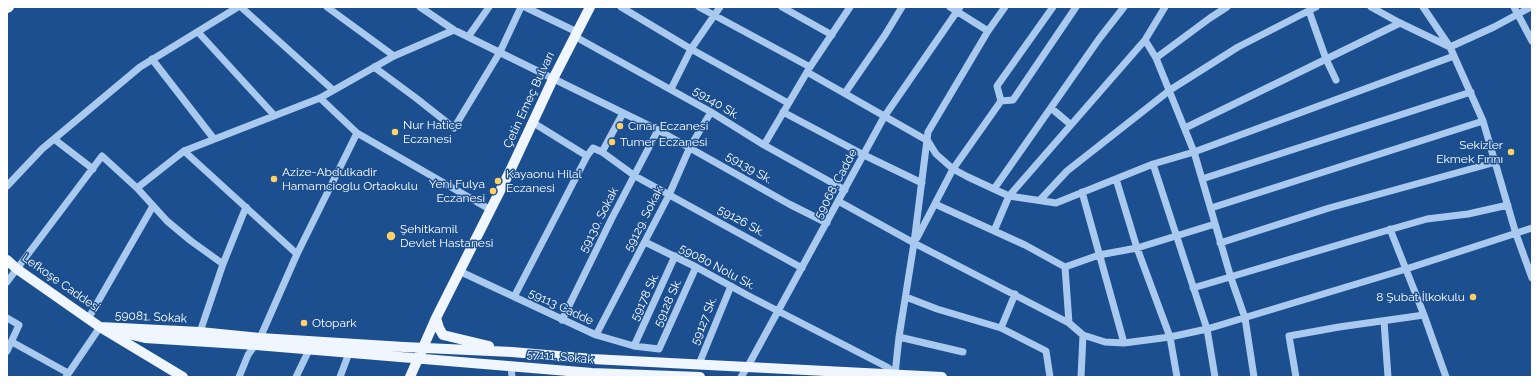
<!DOCTYPE html>
<html>
<head>
<meta charset="utf-8">
<style>
	body { margin:0 }
	#map { position:relative; width:1539px; height:384px; overflow:hidden; background:#1b4f8f; font-family:Raleway,sans-serif }
	canvas { display:block }
	.frame { position:absolute; inset:0; border:8px solid #fff; pointer-events:none }
</style>
</head>
<body>
<div id="map">
<canvas width="1539" height="384"></canvas>
<div class="frame"></div>
</div>
<script>
const ctx = document.querySelector('canvas').getContext('2d');
ctx.lineJoin = 'round';
function toPath(rows) {
  const path = new Path2D();
  for (const r of rows) {
    path.moveTo(r[0], r[1]);
    for (let i = 2; i < r.length; i += 2) path.lineTo(r[i], r[i + 1]);
  }
  return path;
}
function stroke(path, color, width, dash) {
  ctx.strokeStyle = color;
  ctx.lineWidth = width;
  ctx.lineCap = dash ? 'butt' : 'round';
  ctx.setLineDash(dash || []);
  ctx.stroke(path);
}
function label(font, color, halo, rows, align = 'center') {
  ctx.font = font + ' Raleway,sans-serif';
  ctx.lineWidth = 3;
  ctx.setLineDash([]);
  ctx.textBaseline = 'middle';
  ctx.strokeStyle = halo;
  ctx.fillStyle = color;
  for (const [text, x, y, turn = 0] of rows) {
    ctx.save();
    ctx.translate(x, y);
    ctx.rotate((+turn || 0) * Math.PI / 180);
    ctx.textAlign = isNaN(turn) ? turn : align;
    if (halo) ctx.strokeText(text, 0, 0);
    ctx.fillText(text, 0, 0);
    ctx.restore();
  }
}
stroke(toPath([
	[241,7,333,90],
	[327,7,394,56],
	[420,7,454,30,658,130,789,204,827,223],
	[525,7,577,32],
	[621,7,691,49,788,103],
	[699,7,810,67],
	[782,7,832,35],
	[950,7,988,31],
	[1165,7,1145,40,1156,58,1194,152,1231,278,1245,318,1254,377],
	[1371,7,1400,23,1450,47,1494,27,1531,7],
	[1423,7,1450,47,1483,121,1516,234,1532,278],
	[1514,7,1532,41],
	[1309,11,1326,59,1336,80],
	[198,32,274,115],
	[574,36,711,112,764,145,845,190],
	[468,37,489,7],
	[1156,58,1210,18,1227,7],
	[152,59,214,139],
	[374,67,416,98,454,128,500,52,521,7],
	[807,72,928,141,936,154,953,169,968,177,1009,196,1056,203,1153,164,1194,152,1454,56],
	[671,89,691,49,720,7],
	[845,93,885,35,902,7],
	[320,98,357,133,491,210],
	[1001,101,1013,100,1076,7],
	[1001,101,997,86,1053,7],
	[1051,108,1070,124],
	[783,112,864,155,922,183],
	[532,122,587,156],
	[1185,128,1400,23],
	[54,139,93,169],
	[764,145,810,67,850,7],
	[184,151,297,254],
	[602,152,623,113],
	[1153,164,1207,329,1215,377],
	[1116,179,1137,248,1170,337,1177,377],
	[1202,179,1471,92],
	[7,186,42,149,140,67,238,7],
	[137,188,184,151,320,98,394,56,454,30],
	[994,189,1099,39,1124,7],
	[1082,192,1124,343],
	[1040,200,1067,171,1170,90,1238,47,1316,7],
	[838,201,914,243,1069,323,1083,335,1105,342,1124,343,1170,337,1207,329,1406,269,1532,228],
	[935,204,1025,245,1065,267,1099,255,1137,248,1215,224],
	[1211,208,1483,121],
	[1390,229,1424,315,1446,377],
	[994,231,1009,196,1145,40],
	[917,238,953,169,1001,101],
	[645,242,696,267,747,295,887,367,895,374],
	[1220,243,1329,208,1496,162],
	[1065,267,1069,323],
	[459,271,596,335,634,346,659,349,696,267],
	[7,282,102,156,137,188,167,221,191,241,223,264],
	[1193,288,1385,231,1427,219,1468,214,1508,205],
	[514,297,587,156,593,148,602,152,635,176,802,268],
	[906,297,937,309,1001,328,1046,351,1050,377],
	[7,318,19,325,7,351],
	[88,319,153,206],
	[562,320,612,218,658,130],
	[1384,321,1388,377],
	[1001,328,1015,294],
	[200,332,223,264,246,207],
	[596,335,669,195,690,147,711,112],
	[899,337,963,352],
	[12,342,68,373],
	[634,346,675,256],
	[699,364,731,286],
	[511,366,512,377],
	[895,374,899,337,914,243,928,132,988,31,1005,7],
	[66,377,100,327],
	[239,377,248,355,260,338,297,254,357,133],
	[296,377,309,350],
	[340,377,349,353],
	[741,377,748,366,884,117,960,7],
	[1081,377,1083,335],
	[1296,377,1289,336,1339,327,1424,315]
]), '#a9c9ee', 7);
stroke(toPath([
	[7,8,9,7],
	[7,260,17,269,100,327,183,377],
	[436,318,439,328,443,335,489,346],
	[100,327,200,332,260,338,404,347,512,352,592,359,942,377],
	[124,333,145,338,256,345,592,373,700,377],
	[410,377,436,318,510,171,553,79,590,7]
]), '#f0f6ff', 10);
for (const [x, y, r, color] of [
	[620,126,4,"#ffd166"],
	[395,132,4,"#ffd166"],
	[612,142,4,"#ffd166"],
	[1511,152,4,"#ffd166"],
	[274,179,4,"#ffd166"],
	[498,181,4,"#ffd166"],
	[493,191,4,"#ffd166"],
	[391,236,5,"#ffd166"],
	[1473,297,4,"#ffd166"],
	[304,323,4,"#ffd166"]
]) {
  const dot = new Path2D();
  dot.arc(x, y, r, 0, 2 * Math.PI);
  ctx.fillStyle = color;
  ctx.fill(dot);
  stroke(dot, '#1b4f8f', 1.5);
}
label('12px', '#fff', '#1b4f8f', [
	["Çetin Emeç Bulvarı",529,100,-65],
	["59140 Sk.",716,103,31],
	["59139 Sk.",749,168,30],
	["59068. Cadde",836,184,-62],
	["59129. Sokak",644,219,-63],
	["59130. Sokak",599,220,-63],
	["59126 Sk.",741,221,29],
	["59080 Nolu Sk.",717,267,28],
	["Lefkoşe Caddesi",61,283,35],
	["59178 Sk.",645,297,-65],
	["59128 Sk.",668,303,-66],
	["59113 Cadde",561,307,25],
	["59081. Sokak",151,317,3],
	["59127 Sk.",704,321,-68],
	["57111. Sokak",560,357,5]
]);
label('12px', '#fff', '#1b4f8f', [
	["Nur Hatice",403,125],
	["Eczanesi",403,139],
	["Cınar Eczanesi",628,126],
	["Tumer Eczanesi",620,142],
	["Sekizler",1503,145,"right"],
	["Ekmek Fırını",1503,159,"right"],
	["Azize-Abdulkadir",282,172],
	["Hamamcioglu Ortaokulu",282,186],
	["Kayaonu Hilal",506,174],
	["Eczanesi",506,188],
	["Yeni Fulya",485,184,"right"],
	["Eczanesi",485,198,"right"],
	["Şehitkamil",400,229],
	["Devlet Hastanesi",400,243],
	["8 Şubat İlkokulu",1465,297,"right"],
	["Otopark",312,323]
], 'left');
</script>
</body>
</html>
